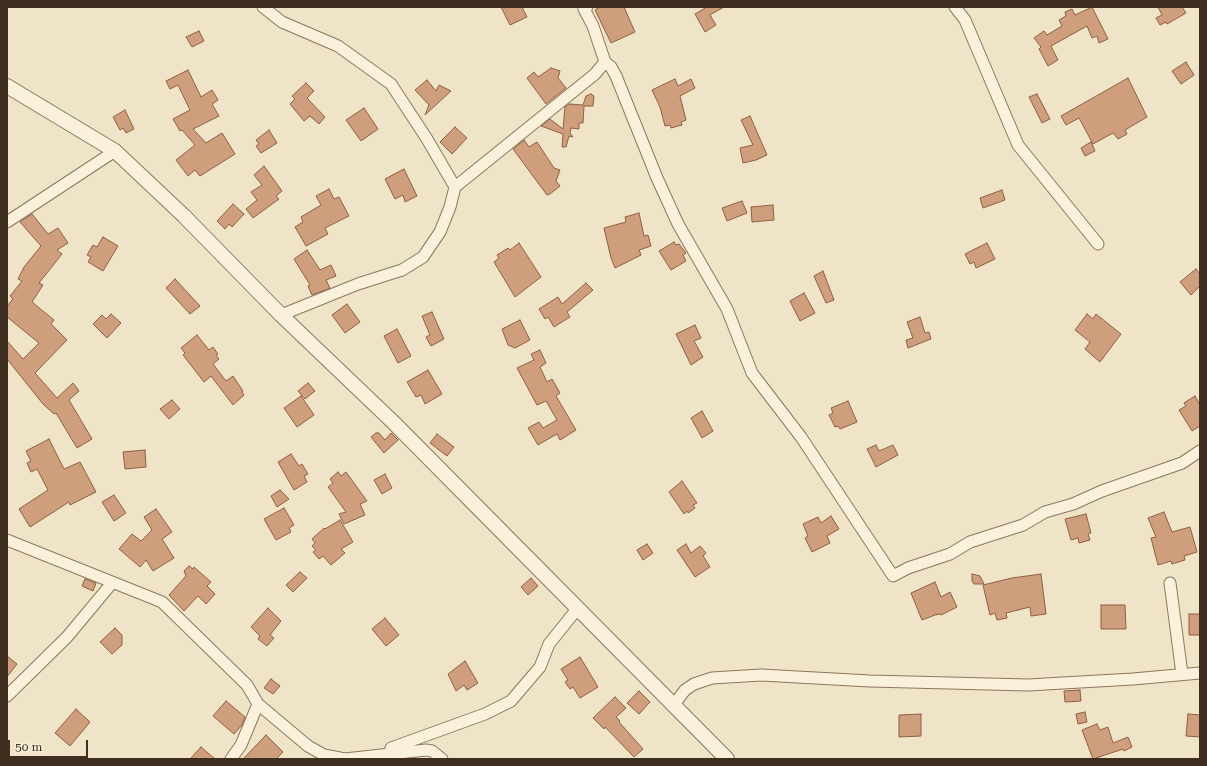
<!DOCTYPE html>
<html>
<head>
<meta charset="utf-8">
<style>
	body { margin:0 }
	#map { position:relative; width:1207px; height:766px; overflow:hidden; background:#f0e4c8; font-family:"Roboto Serif",serif }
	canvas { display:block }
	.frame { position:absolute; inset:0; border:8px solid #3d2e20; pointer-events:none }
	.scale { position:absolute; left:8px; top:740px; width:80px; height:18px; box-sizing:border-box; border:2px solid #3d2e20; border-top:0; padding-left:5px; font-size:12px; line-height:14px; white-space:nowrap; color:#3d2e20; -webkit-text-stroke:3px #f7eed8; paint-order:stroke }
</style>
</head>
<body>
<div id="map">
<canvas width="1207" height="766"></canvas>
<div class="frame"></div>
<div class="scale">50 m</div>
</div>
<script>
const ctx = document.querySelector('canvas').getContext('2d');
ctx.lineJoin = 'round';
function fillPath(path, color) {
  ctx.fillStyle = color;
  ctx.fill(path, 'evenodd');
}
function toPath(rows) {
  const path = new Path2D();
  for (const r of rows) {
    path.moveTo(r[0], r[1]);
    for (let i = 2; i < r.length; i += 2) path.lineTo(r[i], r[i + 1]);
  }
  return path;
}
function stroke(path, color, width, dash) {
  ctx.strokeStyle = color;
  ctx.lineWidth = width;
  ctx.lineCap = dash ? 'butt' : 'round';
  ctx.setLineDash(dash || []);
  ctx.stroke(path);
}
const building = toPath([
	[501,7,522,7,527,17,510,25,501,7],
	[600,7,624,7,635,32,611,43,595,10,600,7],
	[707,7,724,7,710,15,716,25,705,32,695,14,707,7],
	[1092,7,1108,39,1099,43,1097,36,1092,38,1087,26,1051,46,1058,60,1048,66,1039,49,1041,47,1034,38,1044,31,1047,35,1062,26,1059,20,1066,16,1065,12,1072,9,1075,15,1092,7],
	[1158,7,1182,7,1186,13,1167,24,1166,22,1160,25,1156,18,1162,15,1158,7],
	[199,31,204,41,192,47,186,37,199,31],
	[1186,62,1194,75,1181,84,1172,71,1186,62],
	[551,68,560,71,558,78,566,88,546,104,527,78,534,72,538,77,551,68],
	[188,70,201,97,212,90,218,100,212,104,219,116,193,129,206,143,222,133,235,154,200,176,195,170,188,176,176,160,195,145,182,130,180,131,173,119,190,110,178,85,170,89,166,81,188,70],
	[1128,78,1147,117,1125,130,1127,134,1118,139,1113,133,1093,144,1079,118,1066,125,1061,116,1128,78],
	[675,79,678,86,691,79,695,88,680,96,686,120,681,122,682,125,671,128,670,125,665,126,660,107,652,90,675,79],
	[427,80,436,91,439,85,451,91,425,115,429,105,415,90,427,80],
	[306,83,314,91,307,98,325,117,319,124,310,116,304,121,290,104,295,99,292,96,306,83],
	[591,94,594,96,593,106,584,106,583,123,579,123,579,129,571,128,570,133,573,137,569,136,566,147,562,147,563,134,541,126,550,119,563,129,565,107,569,104,583,105,586,96,591,94],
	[1037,94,1050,119,1042,123,1029,97,1037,94],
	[364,108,378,129,361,141,346,120,364,108],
	[125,110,134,129,126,133,123,128,120,130,113,117,125,110],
	[750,116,767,155,756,160,743,163,740,148,753,145,741,120,750,116],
	[455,127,467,138,452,154,440,142,455,127],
	[269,130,277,143,261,153,256,146,259,144,256,140,269,130],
	[524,140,529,147,537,142,554,168,560,170,556,181,560,186,550,194,547,195,513,149,524,140],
	[1091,142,1095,151,1085,156,1081,148,1091,142],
	[264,166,282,191,276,196,279,199,253,218,246,209,257,200,251,192,262,185,254,175,264,166],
	[404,169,417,196,405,202,403,195,395,199,385,179,404,169],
	[329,189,334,199,339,197,349,216,325,228,328,234,306,246,295,227,303,222,301,217,321,205,316,196,329,189],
	[1002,190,1005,200,983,208,980,198,1002,190],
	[742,201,747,213,727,221,722,208,742,201],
	[233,204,244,214,232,227,229,224,225,229,217,221,233,204],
	[773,205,774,220,752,222,751,207,773,205],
	[639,213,644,236,648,235,651,246,639,250,641,255,615,268,611,258,604,228,626,222,625,217,639,213],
	[32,214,48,234,58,228,68,243,57,250,62,254,39,283,43,285,32,302,54,320,51,324,67,340,35,373,57,398,73,383,79,391,69,400,92,439,77,448,56,413,54,414,43,404,7,359,7,341,23,359,39,343,7,317,7,306,13,299,10,296,22,281,18,279,24,267,41,246,20,222,32,214],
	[103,237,118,246,103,271,88,262,91,257,87,255,93,245,97,247,103,237],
	[674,242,676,245,679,244,686,253,683,255,686,261,671,270,659,251,674,242],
	[519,243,541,277,515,297,494,262,499,258,497,255,508,248,510,250,519,243],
	[987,243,995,259,976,268,974,262,970,264,965,254,987,243],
	[307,250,320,270,331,265,336,276,326,280,330,288,312,295,308,286,310,285,294,259,307,250],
	[1196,269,1200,274,1200,286,1191,295,1180,282,1196,269],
	[823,271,834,300,826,303,814,276,823,271],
	[175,279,200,306,190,314,166,288,175,279],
	[586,283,593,290,567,312,570,317,554,327,548,317,545,319,539,309,558,297,562,304,586,283],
	[804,293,815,313,800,321,790,301,804,293],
	[347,304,360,322,345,333,332,315,347,304],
	[432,312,444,339,431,346,426,337,430,335,422,316,432,312],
	[111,314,121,323,107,338,93,324,102,315,106,319,111,314],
	[1087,314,1093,319,1096,314,1121,334,1100,362,1085,349,1090,342,1075,330,1087,314],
	[920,317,925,333,929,332,931,339,908,348,906,340,913,338,907,322,920,317],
	[520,320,530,340,515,348,508,345,502,329,520,320],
	[695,325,701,338,694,341,703,357,691,365,676,334,695,325],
	[397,329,411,356,398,363,384,336,397,329],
	[197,335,209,350,213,347,218,354,216,355,219,359,213,364,226,381,233,376,243,391,242,392,244,395,233,405,211,376,204,382,183,355,185,353,181,348,197,335],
	[540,350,546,363,540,367,547,382,552,379,560,393,556,396,576,430,560,440,557,434,538,445,528,428,539,422,543,428,557,420,546,401,537,405,517,368,534,360,531,354,540,350],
	[428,370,442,394,425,404,421,395,416,397,407,382,428,370],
	[308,383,315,391,305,399,298,391,308,383],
	[301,396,314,415,297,427,284,408,301,396],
	[1195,396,1200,405,1200,426,1192,431,1179,410,1186,406,1184,403,1195,396],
	[172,400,180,409,169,419,160,409,172,400],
	[848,401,857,422,840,429,838,426,835,427,829,415,833,413,831,408,848,401],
	[702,411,713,431,702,438,691,418,702,411],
	[376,433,379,433,385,440,391,433,398,440,384,453,371,437,376,433],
	[437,434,454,447,447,456,430,443,437,434],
	[49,439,64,469,80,462,96,492,70,505,69,502,30,527,19,509,48,490,37,469,31,472,27,463,31,461,26,451,49,439],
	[876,445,879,451,893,445,898,455,876,467,867,449,876,445],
	[145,450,146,467,125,469,123,452,145,450],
	[291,454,299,466,302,464,308,474,304,476,307,482,294,490,278,462,291,454],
	[338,472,341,476,346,472,367,501,360,504,365,515,344,524,339,514,346,512,328,487,333,483,330,479,338,472],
	[385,474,392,488,382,494,374,480,385,474],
	[682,481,697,503,693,505,695,508,688,513,687,511,684,514,669,492,682,481],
	[280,490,289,499,277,507,271,496,280,490],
	[114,495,126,513,114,521,102,502,114,495],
	[284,508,294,525,289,528,291,532,276,540,264,519,284,508],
	[156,509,172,532,162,539,174,558,153,571,146,560,140,567,119,549,132,534,141,541,152,530,144,517,156,509],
	[1164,512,1172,532,1190,527,1197,552,1184,556,1185,560,1172,564,1171,561,1158,565,1151,538,1156,537,1148,518,1164,512],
	[1086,514,1091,533,1088,534,1090,540,1079,543,1078,538,1071,540,1065,519,1086,514],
	[831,516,839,529,827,536,830,543,812,552,805,538,808,536,803,524,818,517,821,523,831,516],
	[340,520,353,542,341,549,345,553,331,565,323,556,319,559,313,552,316,550,312,546,315,543,312,539,324,528,325,529,340,520],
	[647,544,653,553,643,560,637,550,647,544],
	[686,544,691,553,700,546,706,553,703,556,710,567,695,577,677,550,686,544],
	[189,566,193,569,194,567,211,582,207,586,215,594,206,604,198,596,184,611,169,595,186,576,184,571,189,566],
	[300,572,307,578,293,592,286,585,300,572],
	[972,574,980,576,984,584,974,584,972,581,972,574],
	[1041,574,1046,614,1031,616,1030,607,1006,613,1007,618,997,620,995,613,990,615,983,585,1012,578,1041,574],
	[531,578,538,586,528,595,521,587,531,578],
	[85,579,96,583,93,591,82,586,85,579],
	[935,582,941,597,950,592,957,607,941,615,940,614,935,615,922,620,911,593,935,582],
	[1101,605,1125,605,1126,629,1101,629,1101,605],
	[268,608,281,621,270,635,274,638,267,646,258,639,260,636,251,627,268,608],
	[1189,614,1200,614,1200,635,1189,635,1189,614],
	[385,618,399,635,386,646,372,629,385,618],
	[115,628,122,635,122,645,112,654,100,642,115,628],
	[7,656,17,664,7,677,7,656],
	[580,657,598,687,580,698,573,687,570,689,565,682,568,680,561,669,580,657],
	[465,661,478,683,467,690,464,685,456,691,448,674,465,661],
	[271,679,280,686,273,694,264,688,271,679],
	[1080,690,1081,701,1065,702,1064,691,1080,690],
	[639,691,650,702,639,714,627,703,639,691],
	[615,697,626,708,616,717,620,721,619,722,643,749,634,757,605,727,604,729,593,718,615,697],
	[226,701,245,717,242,725,234,734,213,716,226,701],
	[76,709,90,722,70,746,55,733,76,709],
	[1085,712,1087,722,1078,724,1076,714,1085,712],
	[921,714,921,736,899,737,899,715,921,714],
	[1188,714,1200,715,1200,737,1186,736,1188,714],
	[1097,724,1100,730,1108,727,1113,743,1128,737,1132,747,1124,751,1123,749,1093,759,1082,730,1097,724],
	[266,735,283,752,276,759,243,759,266,735],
	[201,747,215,759,190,759,201,747]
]);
fillPath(building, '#cf9f7d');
stroke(building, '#8d5f41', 1);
const minor = toPath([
	[263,7,282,22,338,46,391,84,427,139,455,187],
	[587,7,584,9,593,26,605,62,611,67,616,76,657,178,678,224,727,309,752,373,801,437,893,576,908,568,950,554,970,542,1023,525,1045,512,1073,504,1102,491,1182,463,1200,451],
	[955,7,965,20,1018,145,1098,244],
	[7,222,115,151],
	[281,315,358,284,402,270,423,257,440,232,450,207,455,187,595,74,605,62],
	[7,540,162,602,247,685,258,704,308,746,324,755,345,759,426,750,432,751,442,759],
	[1170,583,1182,674],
	[7,696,67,637,112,583],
	[673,706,685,690,694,684,712,678,761,675,870,681,1028,685,1133,679,1200,673],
	[391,748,485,714,511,701,540,667,549,644,577,609],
	[231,759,241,745,258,704]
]);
const tertiary = toPath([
	[7,86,115,151,184,216,281,315,393,422,727,759]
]);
stroke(minor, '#8d765c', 13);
stroke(tertiary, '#8d765c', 16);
stroke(minor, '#faf1dc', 11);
stroke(tertiary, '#faf1dc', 14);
</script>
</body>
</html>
